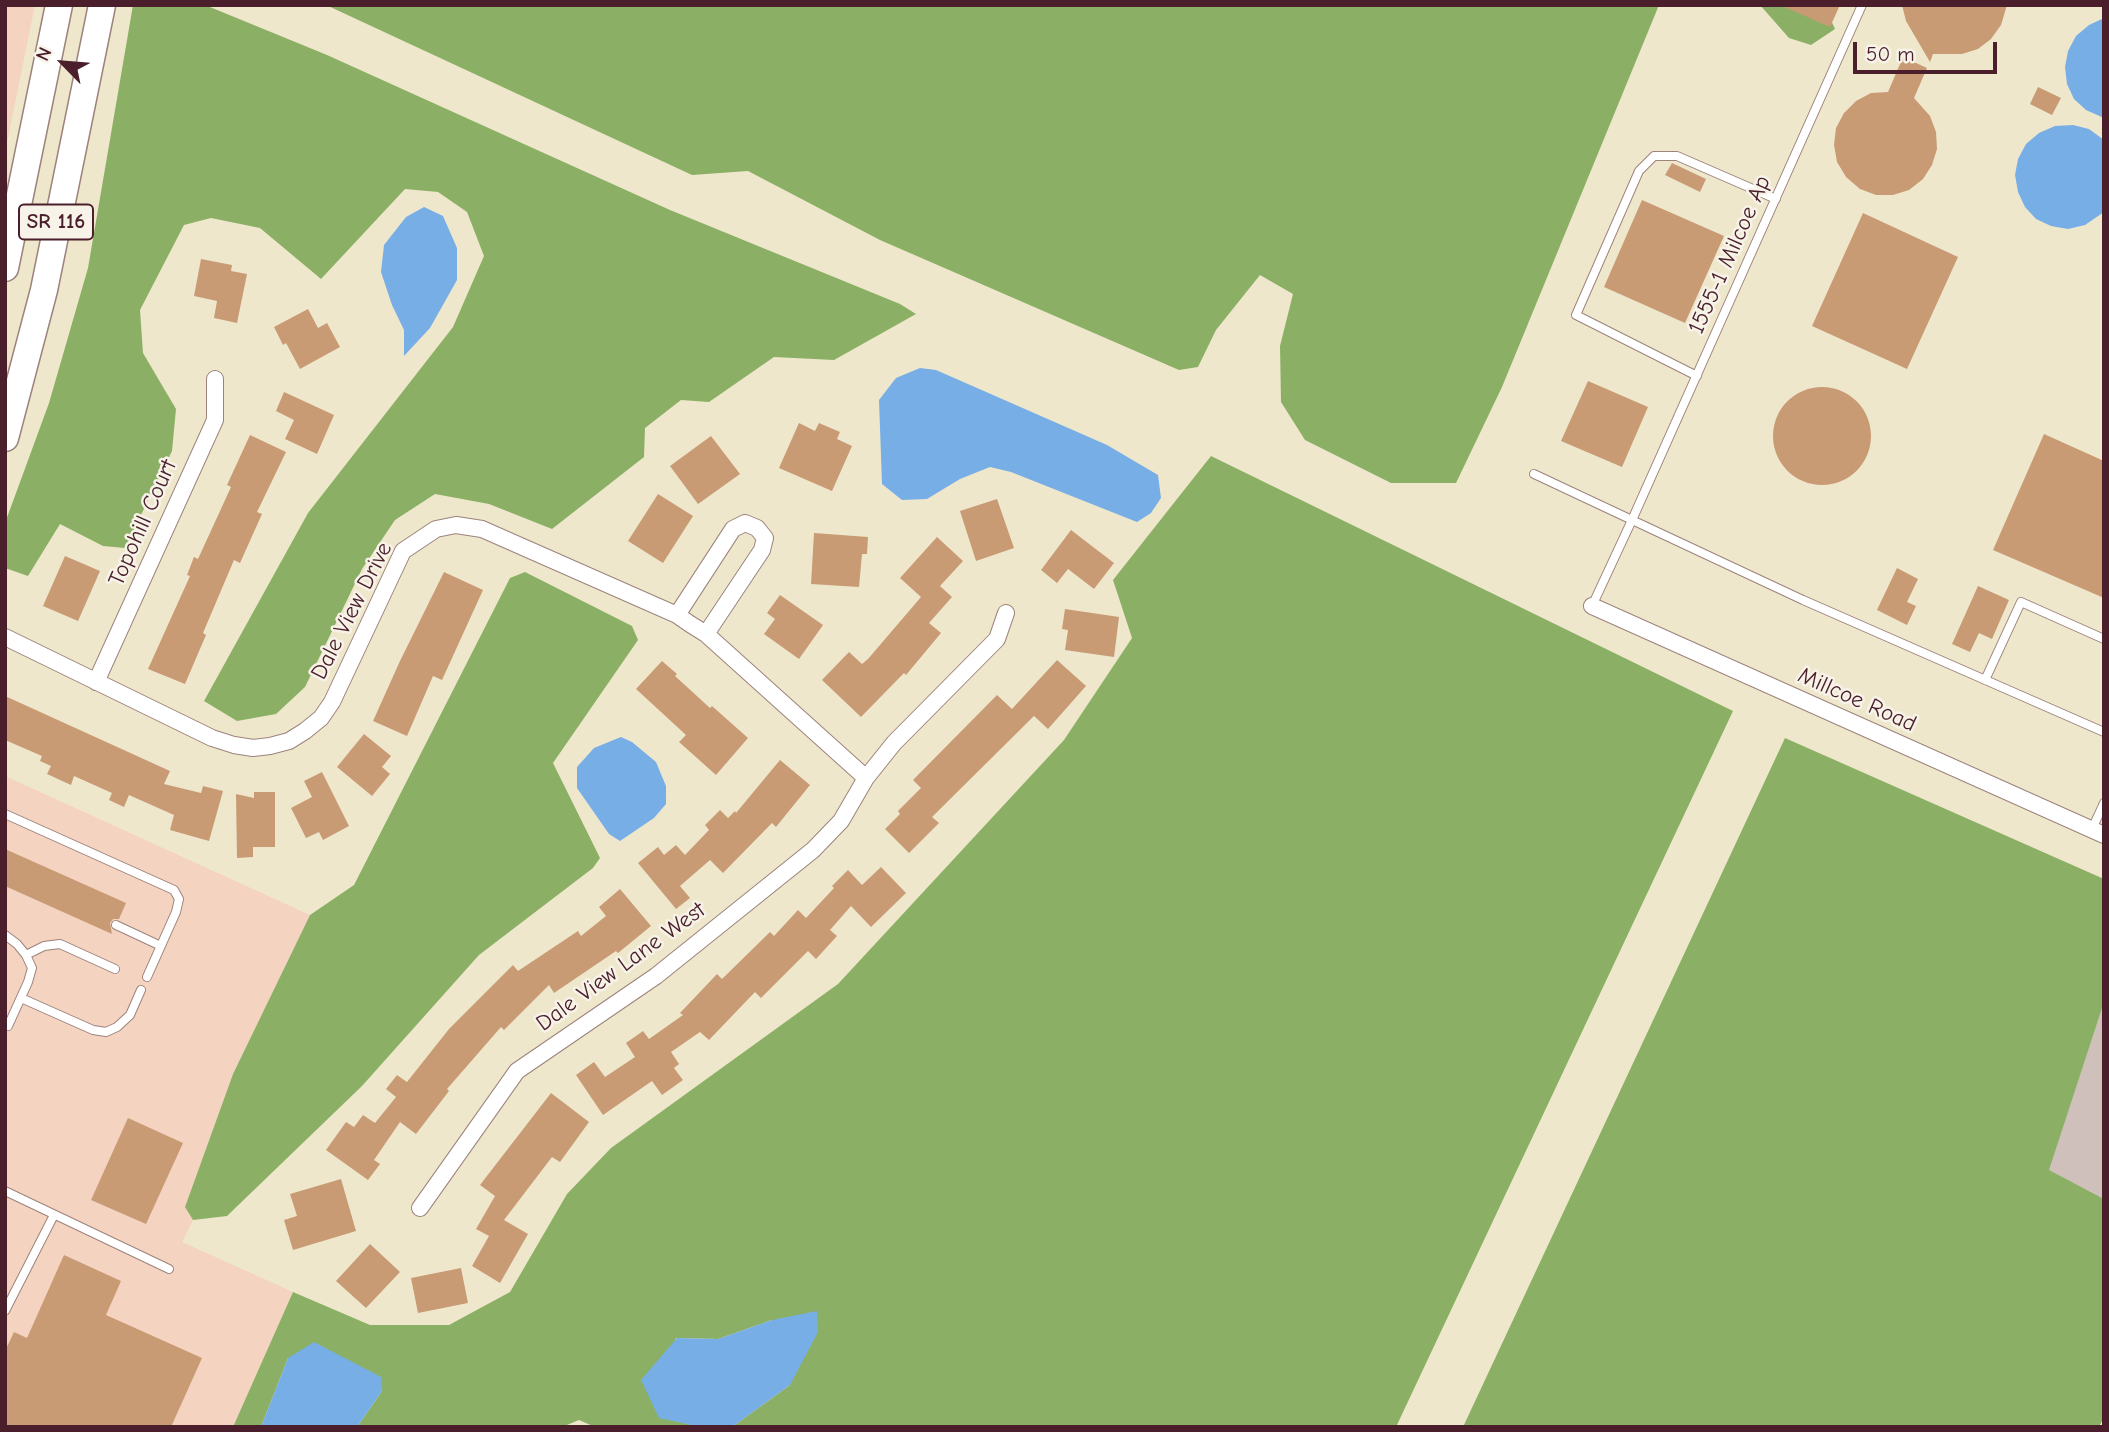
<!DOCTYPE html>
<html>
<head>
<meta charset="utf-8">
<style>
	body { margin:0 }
	#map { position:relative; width:2109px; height:1432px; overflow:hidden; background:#efe7cc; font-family:"Comic Neue",sans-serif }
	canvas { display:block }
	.frame { position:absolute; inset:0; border:7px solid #4a1f2b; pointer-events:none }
	.north { position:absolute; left:28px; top:28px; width:70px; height:70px; -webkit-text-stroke:5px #f7f3e8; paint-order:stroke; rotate:295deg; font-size:19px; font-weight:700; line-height:28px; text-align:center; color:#4a1f2b }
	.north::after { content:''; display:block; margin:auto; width:24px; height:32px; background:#4a1f2b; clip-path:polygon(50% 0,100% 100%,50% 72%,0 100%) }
	.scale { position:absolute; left:1853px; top:42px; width:144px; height:32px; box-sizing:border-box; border:4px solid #4a1f2b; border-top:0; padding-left:9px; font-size:21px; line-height:24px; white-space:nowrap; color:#4a1f2b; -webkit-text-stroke:5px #f7f3e8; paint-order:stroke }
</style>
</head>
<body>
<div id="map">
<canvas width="2109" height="1432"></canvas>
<div class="frame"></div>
<div class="north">N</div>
<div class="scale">50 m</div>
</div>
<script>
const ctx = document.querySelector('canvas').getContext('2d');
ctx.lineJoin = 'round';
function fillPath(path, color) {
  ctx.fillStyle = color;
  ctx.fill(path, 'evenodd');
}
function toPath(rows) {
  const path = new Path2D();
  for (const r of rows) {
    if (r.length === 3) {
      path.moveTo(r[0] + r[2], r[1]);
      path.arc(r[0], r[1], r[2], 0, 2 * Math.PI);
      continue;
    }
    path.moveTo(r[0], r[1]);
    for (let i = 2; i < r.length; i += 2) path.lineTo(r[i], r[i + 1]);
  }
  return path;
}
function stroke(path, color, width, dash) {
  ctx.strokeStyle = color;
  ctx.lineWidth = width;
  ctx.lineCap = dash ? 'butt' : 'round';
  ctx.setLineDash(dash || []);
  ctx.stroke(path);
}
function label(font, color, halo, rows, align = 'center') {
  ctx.font = font + ' "Comic Neue",sans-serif';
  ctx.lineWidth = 5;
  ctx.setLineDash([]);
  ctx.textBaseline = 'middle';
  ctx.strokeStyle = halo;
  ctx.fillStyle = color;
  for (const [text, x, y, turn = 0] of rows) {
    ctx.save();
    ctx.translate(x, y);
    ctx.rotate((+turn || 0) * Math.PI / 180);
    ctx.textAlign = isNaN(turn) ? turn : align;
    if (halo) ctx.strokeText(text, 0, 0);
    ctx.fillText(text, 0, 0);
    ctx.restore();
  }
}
fillPath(toPath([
	[5,5,35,5,5,153],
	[5,776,310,915,233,1074,185,1207,193,1220,182,1242,293,1292,233,1427,5,1427]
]), '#f4d3c0');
fillPath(toPath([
	[2104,1002,2104,1199,2048,1170]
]), '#d0c0bc');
fillPath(toPath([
	[133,5,205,5,327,55,670,210,900,304,916,314,834,360,774,357,709,402,681,400,645,428,644,457,552,529,489,504,435,494,395,520,362,569,305,687,276,714,237,721,204,701,308,513,453,327,484,256,467,212,438,192,405,189,321,279,260,228,211,218,184,225,140,310,143,353,176,409,172,451,125,548,103,546,60,524,28,576,5,568,5,523,49,403,88,268],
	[326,5,1659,5,1502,387,1456,483,1391,483,1305,440,1281,402,1280,346,1293,294,1260,275,1216,330,1198,367,1179,370,880,240,748,171,692,175],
	[1760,5,1824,5,1835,29,1811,45,1789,38],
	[1211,456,1733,711,1396,1427,732,1427,790,1385,772,1320,718,1339,676,1338,659,1417,701,1427,595,1427,579,1420,562,1427,357,1427,382,1391,288,1358,261,1427,233,1427,293,1292,370,1325,449,1325,510,1292,567,1194,611,1148,838,984,1064,740,1132,638,1113,580],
	[525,572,632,626,638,640,553,763,600,858,593,868,479,955,362,1086,227,1216,193,1220,185,1207,233,1074,310,915,354,885,510,578],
	[1785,738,2104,879,2104,1002,2049,1170,2104,1199,2104,1417,2099,1427,1463,1427]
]), '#8bb065');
fillPath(toPath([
	[2104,18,2104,118,2086,110,2074,99,2067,84,2065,67,2068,51,2076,36,2089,25],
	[2073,125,2089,129,2104,140,2104,212,2085,225,2068,229,2051,226,2036,219,2025,207,2018,192,2015,175,2018,159,2026,144,2039,133,2055,126],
	[424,207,443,216,457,248,457,280,430,328,404,356,404,330,392,305,381,272,384,245,406,217],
	[920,368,936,370,1107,445,1158,475,1161,498,1151,513,1137,522,1011,472,990,467,960,479,927,499,902,500,882,484,879,400,896,378],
	[621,737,632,742,656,762,666,786,666,804,654,818,620,841,609,834,577,788,577,767,594,748],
	[817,1311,818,1332,790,1385,732,1427,701,1427,659,1418,641,1380,677,1338,718,1339,772,1320],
	[314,1342,381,1377,382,1391,357,1427,261,1427,288,1358]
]), '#77aee6');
fillPath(toPath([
	[1780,5,1840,5,1830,27],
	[1902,5,2007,5,2001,25,1991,39,1978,49,1962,54,1933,54,1930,62,1906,21],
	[1903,57,1927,68,1914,98,1930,116,1936,132,1937,149,1932,165,1923,179,1909,190,1893,195,1876,195,1860,189,1846,177,1837,162,1834,145,1836,128,1844,113,1856,101,1871,93,1888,92],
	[2038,87,2061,98,2052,115,2030,104],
	[1672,163,1706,179,1700,192,1665,175],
	[1642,200,1724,236,1685,323,1604,287],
	[1863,213,1958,257,1907,369,1812,326],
	[201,259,232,265,231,271,247,274,237,323,214,318,217,301,194,296],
	[308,309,318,328,327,323,340,347,300,369,286,343,283,345,274,327],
	[1588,381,1648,407,1622,467,1561,441],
	[1822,436,49],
	[284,392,334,415,317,454,285,439,294,420,276,411],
	[799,423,815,431,819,423,840,432,837,439,852,446,832,491,779,468],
	[2044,434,2104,461,2104,598,1993,550],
	[250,435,286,452,257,512,262,514,240,563,234,560,203,633,206,635,185,684,148,669,190,576,187,575,194,557,198,559,231,487,227,485],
	[711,436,740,474,698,504,670,466],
	[658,494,693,516,663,563,628,541],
	[997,499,1014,548,976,561,960,511],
	[1071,530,1114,563,1094,589,1068,569,1057,583,1041,570],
	[814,533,868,537,867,554,862,554,859,587,811,584],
	[937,537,963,561,940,586,952,597,929,623,941,633,906,675,904,673,861,717,822,680,849,652,862,664,868,659,921,597,900,578],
	[65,556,100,571,78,621,43,606],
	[1897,568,1918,579,1907,602,1916,606,1907,625,1877,610],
	[444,572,483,590,442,680,433,676,407,736,373,721,400,661],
	[1978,586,2009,600,1992,639,1979,633,1970,652,1952,644],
	[780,595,823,625,799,659,764,634,775,619,767,613],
	[1065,609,1119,617,1114,657,1065,650,1068,630,1062,629],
	[1057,660,1086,686,1048,729,1034,716,932,817,939,823,909,853,885,829,900,814,898,811,921,788,913,780,997,695,1012,709],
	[662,661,677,674,675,676,710,708,712,706,748,738,716,775,679,742,686,735,636,689],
	[5,696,170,771,164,784,201,793,203,786,223,791,209,841,170,830,174,815,129,795,124,807,109,800,112,793,74,776,71,785,47,774,51,766,40,761,42,756,5,740],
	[364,734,391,756,382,767,390,774,372,796,337,767],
	[780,760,810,785,776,827,772,823,723,873,710,860,680,886,690,898,676,909,638,863,658,847,664,855,676,845,685,855,709,830,705,825,720,810,728,818,735,811,736,813],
	[322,772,349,826,323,840,319,832,306,838,291,808,312,797,304,781],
	[254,792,275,792,275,847,253,847,253,857,237,858,236,794,254,798],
	[5,849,126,903,119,919,113,919,110,923,112,934,5,886],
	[881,867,906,893,871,927,851,906,830,930,837,936,816,959,808,951,761,998,755,992,709,1040,700,1032,671,1052,679,1064,674,1068,683,1080,662,1095,652,1081,603,1115,576,1075,594,1062,605,1077,635,1057,626,1043,643,1031,649,1039,683,1015,680,1013,717,974,722,979,770,932,774,936,798,910,806,918,834,888,832,886,848,870,862,885],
	[620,889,651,926,618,953,616,951,554,993,549,985,504,1030,501,1027,447,1089,449,1091,416,1134,400,1122,374,1160,380,1164,368,1180,326,1150,346,1122,354,1127,363,1115,375,1123,396,1097,386,1089,397,1075,407,1082,449,1029,513,965,518,971,578,931,581,936,606,916,599,907],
	[551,1093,589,1122,560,1162,552,1157,504,1220,528,1234,500,1283,472,1266,489,1236,476,1229,495,1196,480,1185],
	[128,1118,183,1143,146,1224,91,1200],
	[341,1179,356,1231,293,1250,284,1220,297,1216,290,1194],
	[370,1244,400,1272,366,1308,336,1281],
	[64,1255,121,1281,106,1315,202,1358,171,1427,5,1427,5,1351,14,1332,27,1338],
	[461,1268,468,1303,418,1313,411,1278]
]), '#c89b75');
const lane = toPath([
	[1862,5,1632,520,1803,600,2104,732],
	[1697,376,1576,315,1639,171,1654,156,1677,156,1776,199],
	[1534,474,1632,520,1592,606],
	[1985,680,2021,602,2104,639],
	[5,814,174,890,179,899,176,912,147,977],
	[2092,829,2104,803],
	[116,925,161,946],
	[5,935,17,944,26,955,32,968,28,982,8,1026],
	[26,955,44,946,60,944,115,969],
	[21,998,93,1030,106,1032,117,1027,130,1015,141,990],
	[5,1191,169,1269],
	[5,1311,54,1215]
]);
const street = toPath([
	[1592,606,2104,835],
	[677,615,733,529,745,523,757,528,765,538,762,550,706,634],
	[5,637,212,738,234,745,253,748,270,746,289,741,305,731,321,718,332,702,403,551,436,529,456,525,482,529,677,615,690,624,706,634,866,778],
	[96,682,215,420,215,379],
	[420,1208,517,1071,656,976,813,850,841,821,866,778,894,743,997,639,1006,613]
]);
const primary = toPath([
	[5,268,59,5],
	[5,438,44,290,102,5]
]);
stroke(lane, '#9c837c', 10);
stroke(street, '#9c837c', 18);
stroke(primary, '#9c837c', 29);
stroke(lane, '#fff', 8);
stroke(street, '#fff', 16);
stroke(primary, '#fff', 26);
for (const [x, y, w] of [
	[56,222,74]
]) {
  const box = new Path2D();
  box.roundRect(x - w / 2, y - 17.5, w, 35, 5);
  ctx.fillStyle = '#f7f3e8';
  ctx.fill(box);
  stroke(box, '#4a1f2b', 2);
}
label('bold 21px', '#4a1f2b', null, [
	["SR 116",56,222]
]);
label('23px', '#4a1f2b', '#f7f3e8', [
	["1555-1 Milcoe Ap",1730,255,-66],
	["Topohill Court",143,523,-66],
	["Dale View Drive",352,611,-63],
	["Millcoe Road",1857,700,24],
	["Dale View Lane West",621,967,-36]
]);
</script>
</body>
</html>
